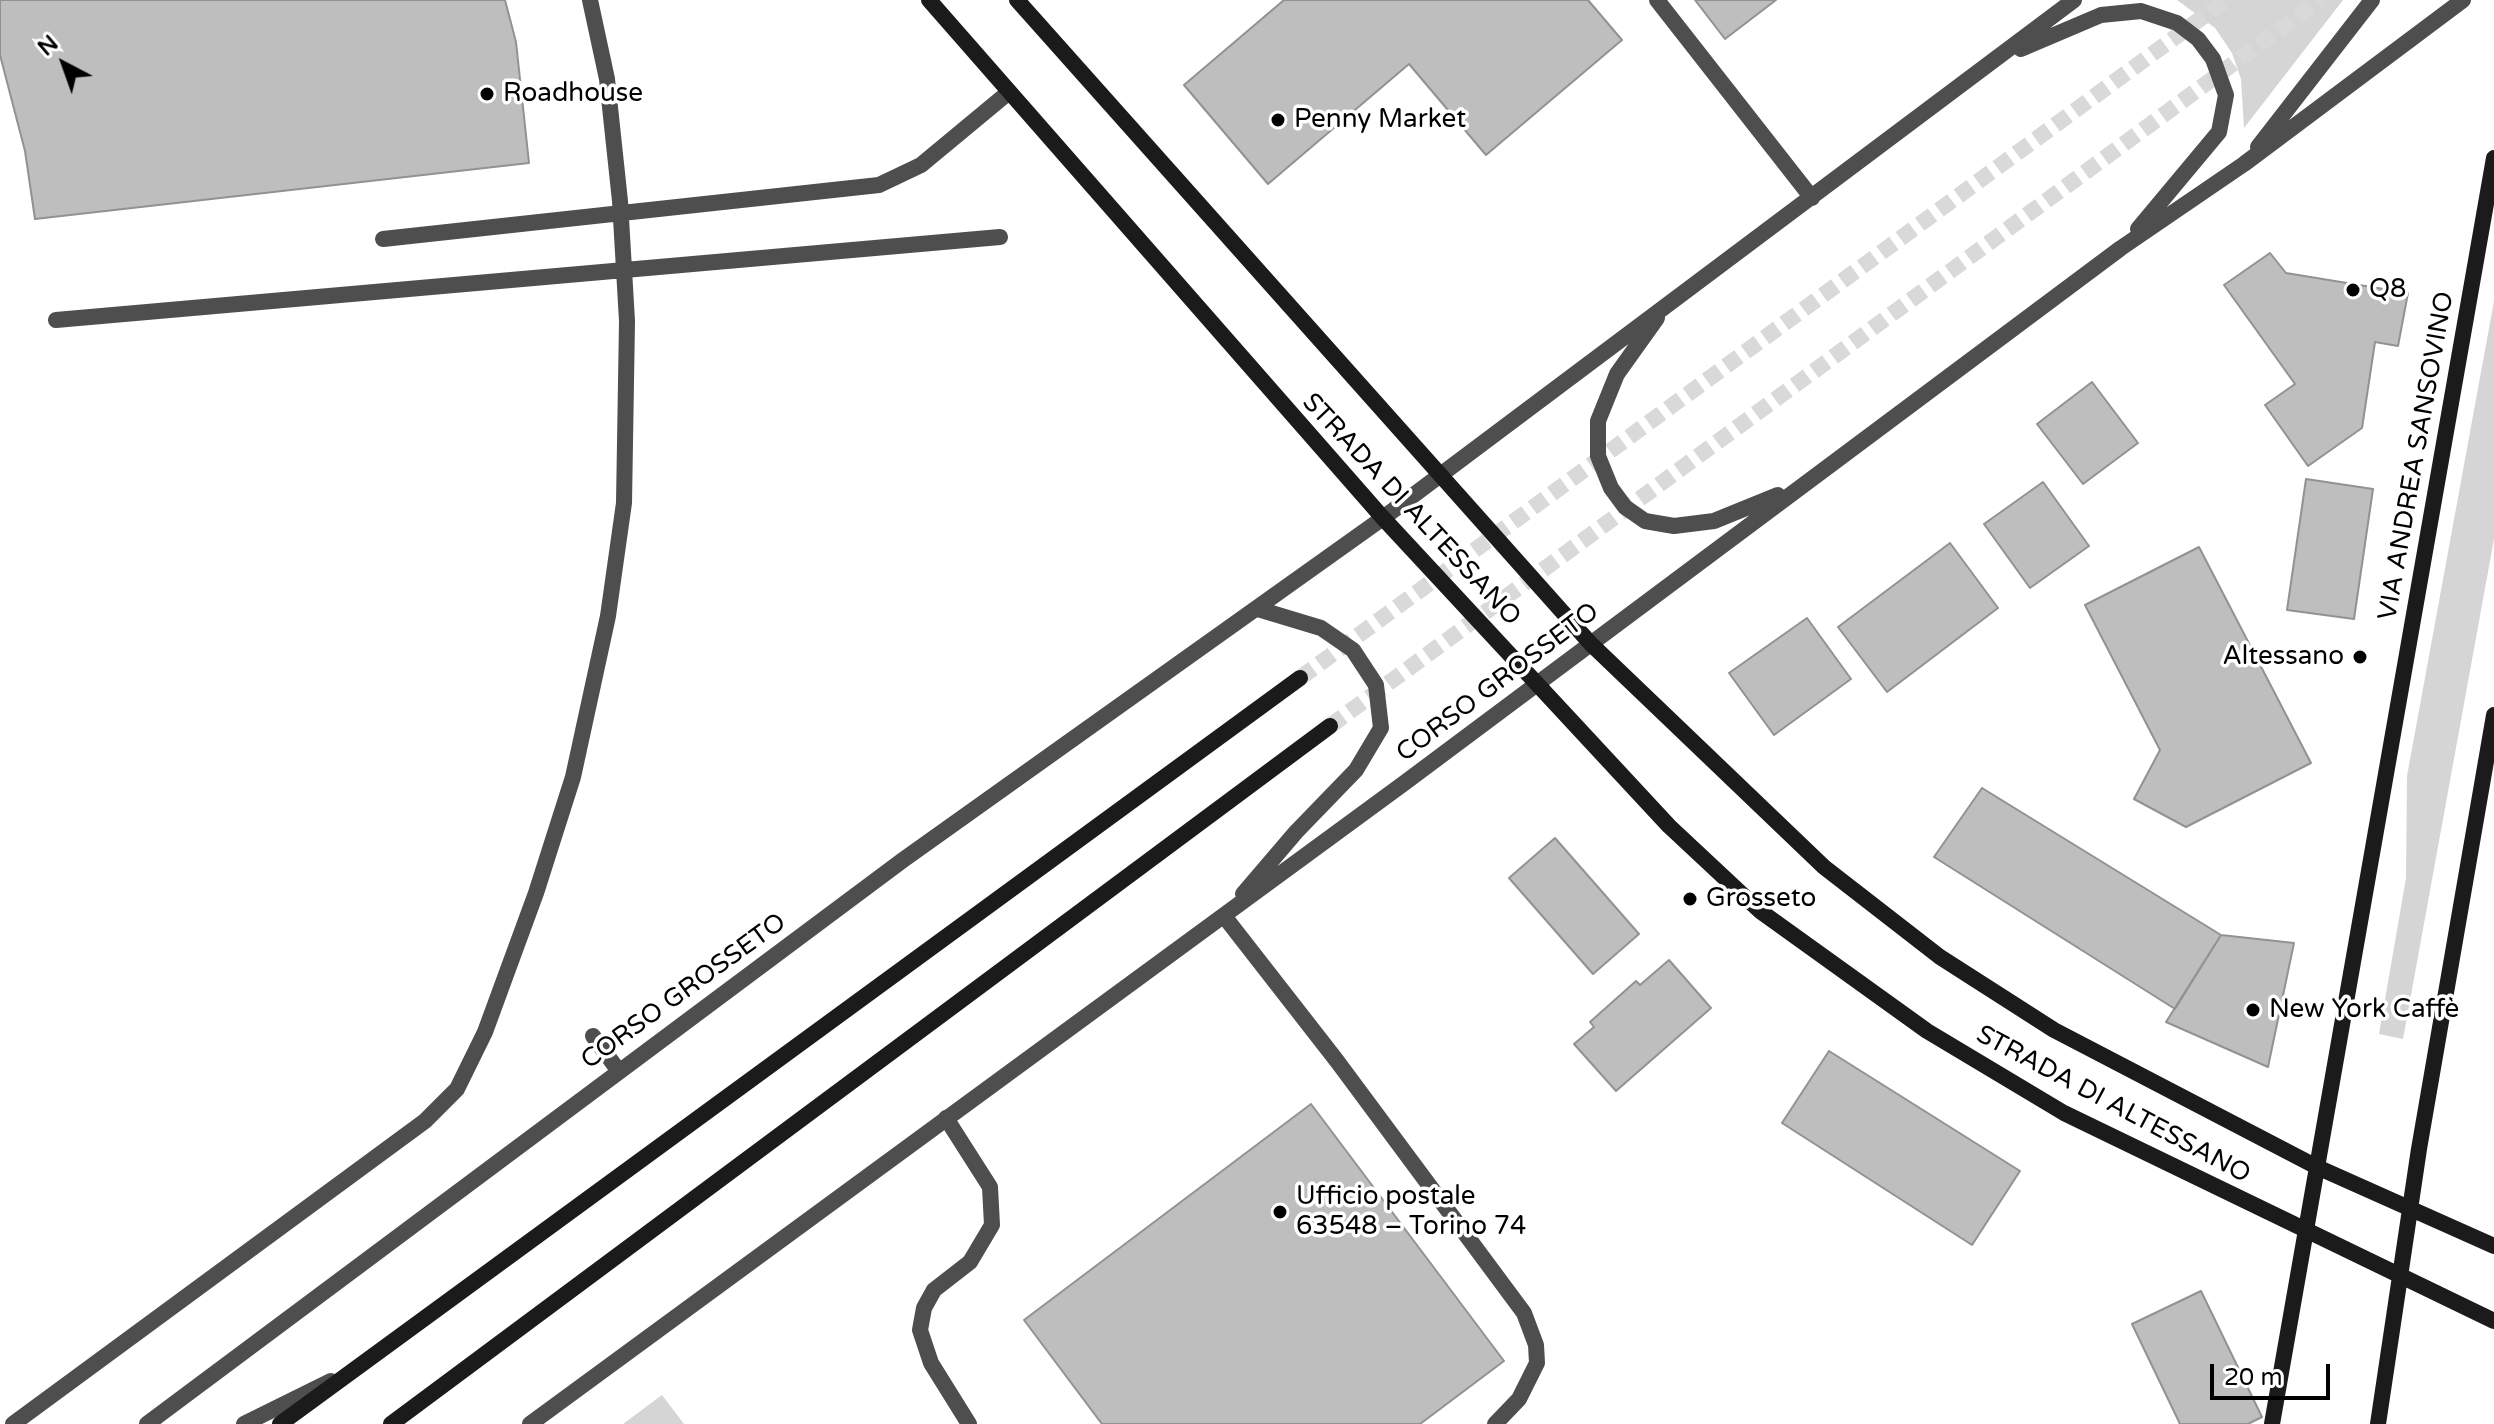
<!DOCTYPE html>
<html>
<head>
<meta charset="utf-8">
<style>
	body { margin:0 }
	#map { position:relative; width:2494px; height:1424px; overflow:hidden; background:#fff; font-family:"Varela Round",sans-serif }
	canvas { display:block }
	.north { position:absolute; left:24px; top:24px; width:80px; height:80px; -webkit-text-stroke:6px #fff; paint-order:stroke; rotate:319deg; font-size:22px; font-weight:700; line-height:32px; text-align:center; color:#000 }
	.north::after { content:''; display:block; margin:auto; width:28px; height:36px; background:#000; clip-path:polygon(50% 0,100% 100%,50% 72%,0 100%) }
	.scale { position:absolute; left:2210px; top:1364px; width:120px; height:36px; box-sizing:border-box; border:4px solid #000; border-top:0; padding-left:10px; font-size:24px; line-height:28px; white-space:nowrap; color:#000; -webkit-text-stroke:6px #fff; paint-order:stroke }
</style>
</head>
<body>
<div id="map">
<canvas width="2494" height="1424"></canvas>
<div class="north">N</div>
<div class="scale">20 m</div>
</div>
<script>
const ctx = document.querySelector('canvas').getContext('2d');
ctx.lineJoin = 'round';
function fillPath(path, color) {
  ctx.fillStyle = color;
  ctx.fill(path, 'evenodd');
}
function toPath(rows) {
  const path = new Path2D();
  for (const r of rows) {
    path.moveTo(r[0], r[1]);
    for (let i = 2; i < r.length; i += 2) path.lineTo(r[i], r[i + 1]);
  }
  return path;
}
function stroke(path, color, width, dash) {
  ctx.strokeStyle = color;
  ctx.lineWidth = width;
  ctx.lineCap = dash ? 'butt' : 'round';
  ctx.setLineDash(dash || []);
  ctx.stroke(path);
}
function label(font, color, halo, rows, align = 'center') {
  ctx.font = font + ' "Varela Round",sans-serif';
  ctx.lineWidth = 7;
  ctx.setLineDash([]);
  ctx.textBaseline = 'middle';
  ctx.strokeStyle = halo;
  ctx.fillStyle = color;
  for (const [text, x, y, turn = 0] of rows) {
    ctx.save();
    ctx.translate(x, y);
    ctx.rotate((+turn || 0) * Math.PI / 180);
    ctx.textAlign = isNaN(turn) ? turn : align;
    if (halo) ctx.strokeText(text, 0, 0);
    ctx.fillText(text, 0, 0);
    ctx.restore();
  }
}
fillPath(toPath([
	[2177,0,2343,0,2244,128,2241,79,2232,53,2215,28],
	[2494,301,2494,539,2403,1039,2379,1034,2406,878,2407,776],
	[662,1395,684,1424,623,1424]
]), '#d5d5d5');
const building = toPath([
	[0,0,505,0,516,42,529,163,35,219,25,151,0,55,0,0],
	[1284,0,1588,0,1622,40,1486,155,1409,64,1268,184,1184,85,1284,0],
	[1695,0,1776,0,1725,39,1695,0],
	[2270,253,2286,273,2408,293,2398,346,2375,342,2362,428,2308,466,2265,405,2295,384,2224,285,2270,253],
	[2092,382,2138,443,2083,484,2037,424,2092,382],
	[2306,479,2373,489,2354,619,2287,610,2306,479],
	[2043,482,2089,546,2030,588,1984,524,2043,482],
	[1950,543,1998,608,1887,692,1838,627,1950,543],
	[2199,547,2311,763,2186,827,2134,799,2160,750,2085,605,2199,547],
	[1807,618,1851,679,1774,735,1729,673,1807,618],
	[1982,788,2221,935,2175,1009,1934,857,1982,788],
	[1555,838,1639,934,1593,974,1509,878,1555,838],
	[2221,935,2294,943,2268,1067,2166,1022,2221,935],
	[1669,960,1711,1008,1616,1091,1574,1044,1594,1027,1590,1022,1636,981,1640,985,1669,960],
	[1829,1051,2020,1171,1972,1245,1782,1123,1829,1051],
	[1311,1104,1504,1361,1420,1424,1102,1424,1024,1320,1311,1104],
	[2201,1291,2262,1417,2248,1424,2180,1424,2132,1324,2201,1291]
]);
fillPath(building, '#bebebe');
stroke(building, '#929292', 2);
stroke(toPath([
	[1300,678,2226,0],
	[1330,726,2320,0]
]), '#d9d9d9', 16, [16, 8]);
stroke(toPath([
	[383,239,879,185,921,165,1009,92],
	[56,320,1000,237],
	[1224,916,1337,1061,1524,1313,1536,1345,1537,1363,1519,1399,1495,1424],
	[593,1036,618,1070],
	[946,1118,990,1187,992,1225,970,1262,934,1290,924,1308,920,1330,931,1363,969,1424],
	[13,1424,425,1121,457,1089,485,1032,536,893,573,777,608,616,624,503,627,321,620,201,607,79,590,0]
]), '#4e4e4e', 16);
stroke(toPath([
	[1657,0,1812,198],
	[2021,49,2101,15,2141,11,2177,23,2198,39,2213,59,2226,95,2219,132,2138,229],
	[2258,147,2372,0],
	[1657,318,1617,374,1598,421,1598,456,1611,488,1625,507,1645,521,1674,526,1714,521,1778,495],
	[1243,894,1296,832,1356,770,1381,728,1376,685,1353,650,1321,628,1258,609],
	[147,1424,903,860,1383,518,2074,0],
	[244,1424,331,1381],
	[530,1424,1403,784,2121,248,2244,164,2463,0]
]), '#4e4e4e', 16);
stroke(toPath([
	[929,0,1383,518,1669,826,1760,911,1927,1031,2064,1113,2494,1321],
	[1017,0,1591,644,1824,867,1940,957,2054,1030,2317,1167,2494,1246],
	[280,1424,1300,678],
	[391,1424,1330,726],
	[2272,1424,2494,158],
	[2378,1424,2419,1149,2494,715]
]), '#1b1b1b', 16);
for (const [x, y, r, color] of [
	[487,94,8,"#000"],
	[1278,120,8,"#000"],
	[2353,290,8,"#000"],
	[2360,657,8,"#000"],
	[1690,899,8,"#000"],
	[2253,1010,8,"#000"],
	[1280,1212,8,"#000"]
]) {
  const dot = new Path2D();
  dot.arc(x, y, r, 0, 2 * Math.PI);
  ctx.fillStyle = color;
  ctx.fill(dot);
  stroke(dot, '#fff', 3);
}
label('26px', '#000', '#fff', [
	["Roadhouse",503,94],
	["Penny Market",1294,120],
	["Q8",2369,290],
	["Altessano",2344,657,"right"],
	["Grosseto",1706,899],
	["New York Caffè",2269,1010],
	["Ufficio postale",1296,1197],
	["63548 – Torino 74",1296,1227]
], 'left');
label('26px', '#000', '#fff', [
	["VIA ANDREA SANSOVINO",2417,456,-80],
	["STRADA DI ALTESSANO",1411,510,47],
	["CORSO GROSSETO",1498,683,-37],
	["CORSO GROSSETO",684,992,-36],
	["STRADA DI ALTESSANO",2113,1105,28]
]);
</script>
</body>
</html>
